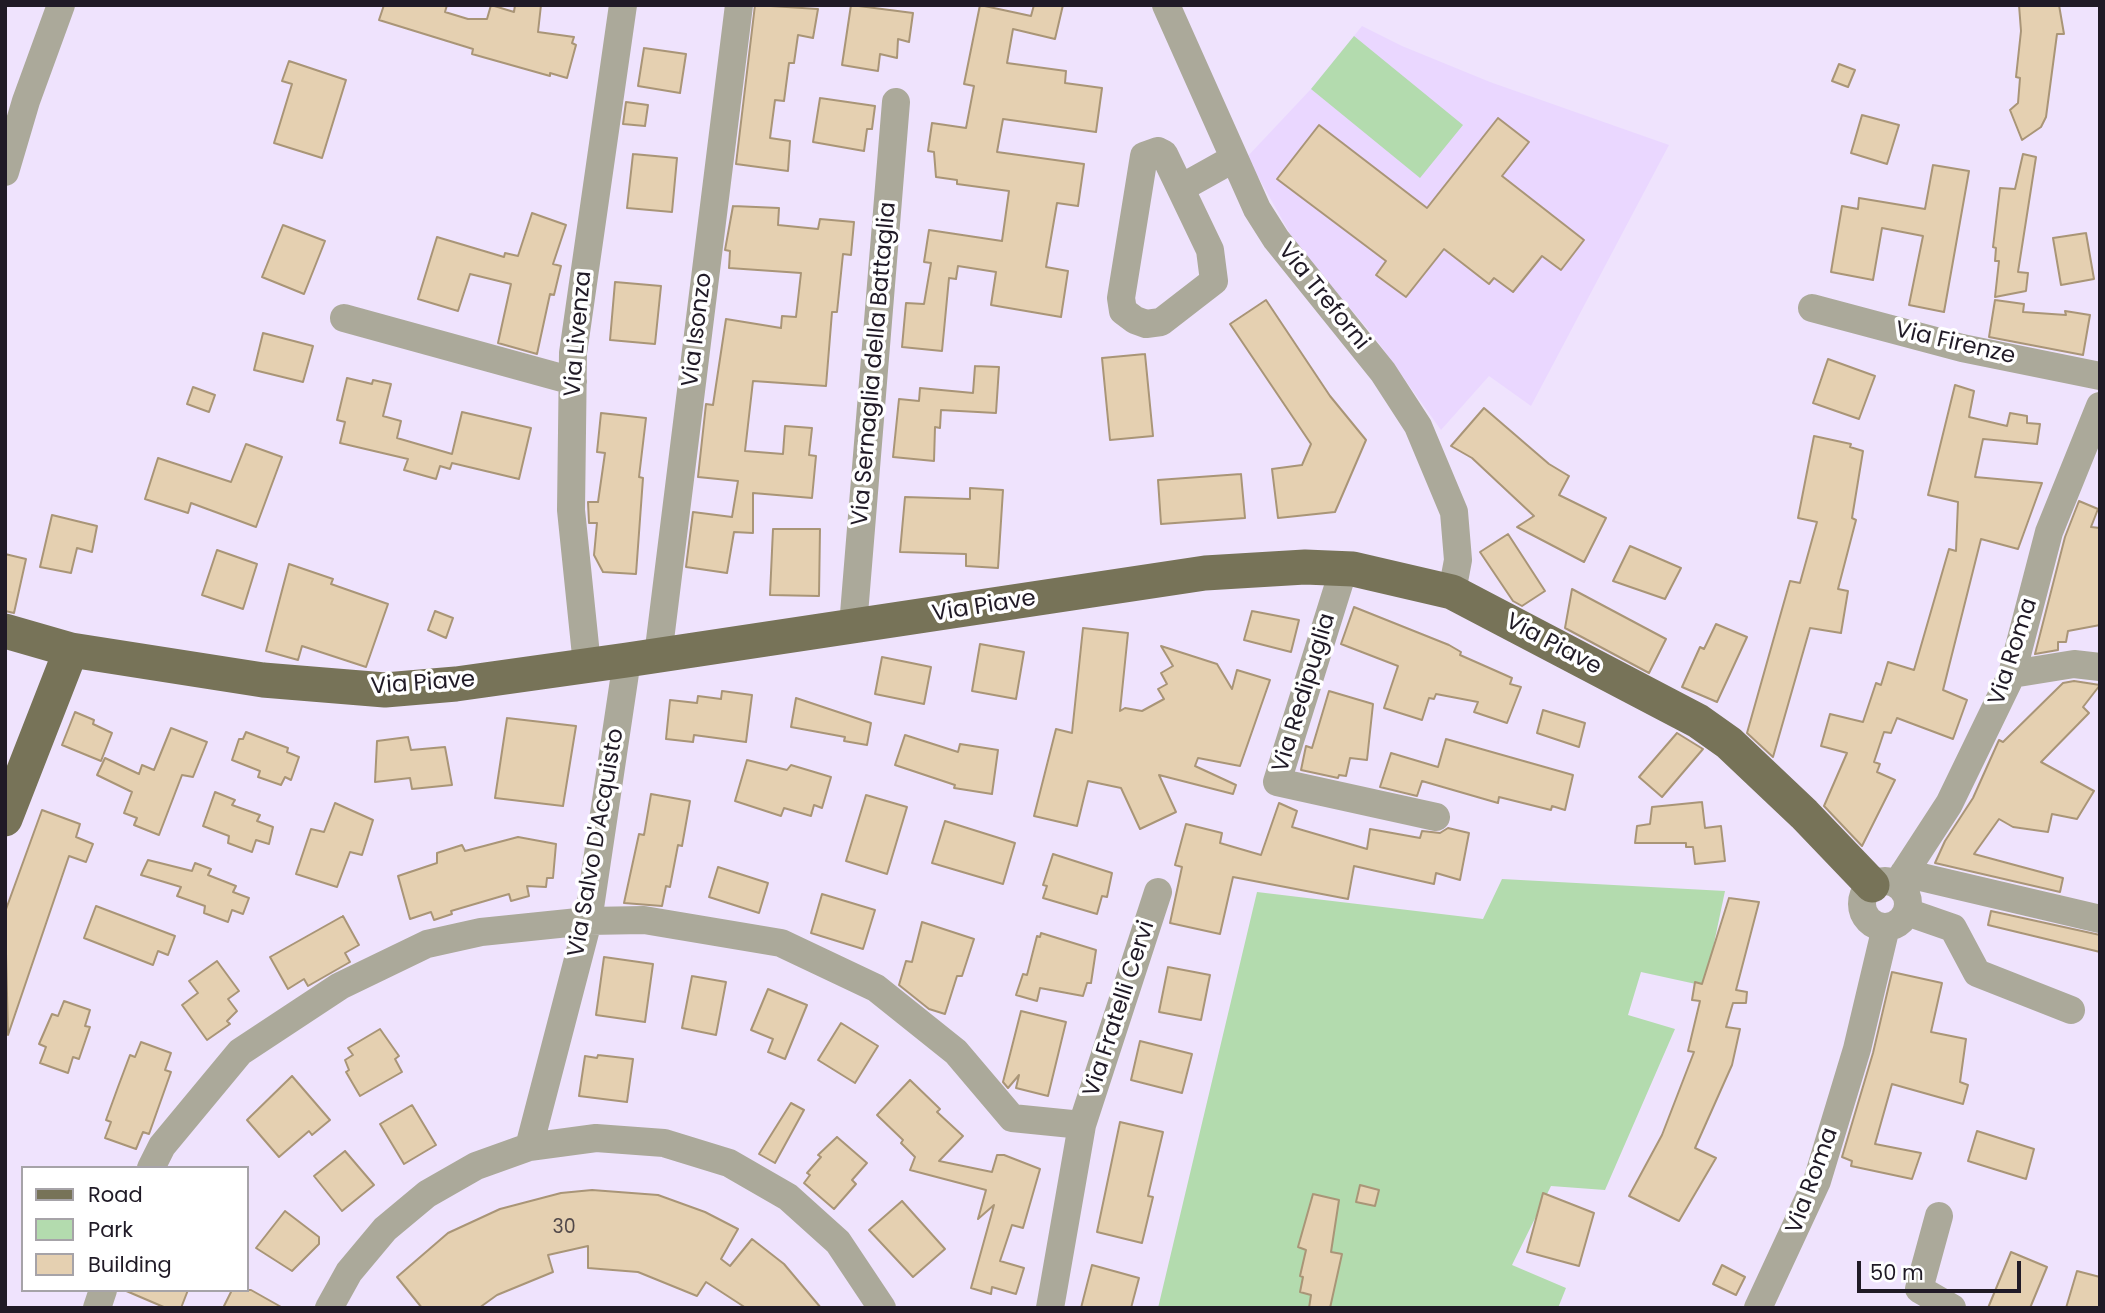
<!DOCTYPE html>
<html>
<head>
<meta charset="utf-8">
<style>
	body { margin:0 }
	#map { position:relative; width:2105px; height:1313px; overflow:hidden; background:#efe3fd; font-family:Poppins,sans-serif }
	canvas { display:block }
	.frame { position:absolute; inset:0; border:7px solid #201a26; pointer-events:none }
	.legend { position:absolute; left:21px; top:1166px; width:228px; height:126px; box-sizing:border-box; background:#fff; border:2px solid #a6a3a8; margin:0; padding:9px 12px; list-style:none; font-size:21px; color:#201a26 }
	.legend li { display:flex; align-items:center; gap:14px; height:35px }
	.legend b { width:35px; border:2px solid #a6a3a8 }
	.scale { position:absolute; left:1857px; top:1261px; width:164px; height:32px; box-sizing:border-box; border:4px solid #201a26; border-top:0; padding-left:9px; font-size:21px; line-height:24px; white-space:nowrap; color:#201a26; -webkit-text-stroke:5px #fff; paint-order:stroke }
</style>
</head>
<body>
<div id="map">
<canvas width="2105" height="1313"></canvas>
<div class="frame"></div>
<ul class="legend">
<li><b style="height:9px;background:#777358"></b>Road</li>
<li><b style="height:19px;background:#b3dbae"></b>Park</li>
<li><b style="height:19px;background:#e5d0b1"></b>Building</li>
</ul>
<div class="scale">50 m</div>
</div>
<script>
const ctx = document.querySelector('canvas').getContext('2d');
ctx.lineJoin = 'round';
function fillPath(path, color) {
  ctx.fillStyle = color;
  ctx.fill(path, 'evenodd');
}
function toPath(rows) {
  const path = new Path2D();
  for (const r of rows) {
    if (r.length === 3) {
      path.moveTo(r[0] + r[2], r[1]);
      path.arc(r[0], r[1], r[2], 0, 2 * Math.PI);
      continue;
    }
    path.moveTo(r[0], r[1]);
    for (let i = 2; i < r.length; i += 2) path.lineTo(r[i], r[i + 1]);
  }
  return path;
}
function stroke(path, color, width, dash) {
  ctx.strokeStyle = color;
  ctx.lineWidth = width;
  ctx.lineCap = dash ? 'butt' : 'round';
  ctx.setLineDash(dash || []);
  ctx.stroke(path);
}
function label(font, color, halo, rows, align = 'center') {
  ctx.font = font + ' Poppins,sans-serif';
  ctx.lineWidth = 7;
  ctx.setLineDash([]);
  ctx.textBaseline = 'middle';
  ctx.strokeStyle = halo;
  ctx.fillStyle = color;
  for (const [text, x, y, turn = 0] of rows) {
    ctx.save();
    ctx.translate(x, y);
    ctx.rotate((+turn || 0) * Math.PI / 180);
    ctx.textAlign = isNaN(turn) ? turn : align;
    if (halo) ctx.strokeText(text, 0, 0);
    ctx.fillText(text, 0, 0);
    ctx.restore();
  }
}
fillPath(toPath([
	[1362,26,1402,46,1490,82,1669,145,1531,406,1489,376,1441,430,1373,335,1297,246,1247,157,1311,89]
]), '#ead7ff');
fillPath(toPath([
	[1354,36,1463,125,1420,178,1311,89],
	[1502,879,1725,891,1705,986,1641,972,1628,1015,1675,1029,1605,1190,1551,1186,1512,1265,1566,1288,1558,1308,1158,1308,1257,892,1483,919]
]), '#b3dbae');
const building = toPath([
	[384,5,447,5,445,12,468,19,487,19,491,5,514,12,515,5,541,5,538,32,574,37,572,43,576,45,567,78,550,73,550,76,472,54,473,49,379,20,384,5],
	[755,5,818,9,813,38,798,35,794,63,789,63,784,101,775,100,770,138,790,141,788,171,736,164,755,5],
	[851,5,913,13,909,42,898,39,897,58,880,54,878,71,842,65,851,5],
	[980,5,1031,16,1034,5,1063,5,1055,39,1013,29,1007,63,1066,71,1065,83,1102,88,1096,132,1003,119,997,152,1084,164,1078,206,1057,203,1046,267,1068,271,1061,317,991,305,996,272,958,266,956,279,949,278,942,351,902,347,906,303,924,304,931,263,924,262,929,230,1002,241,1009,191,957,184,957,180,936,177,934,152,928,151,932,123,966,128,974,86,964,84,980,5],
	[2019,5,2059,5,2064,34,2057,34,2046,117,2041,127,2022,140,2010,110,2018,103,2020,78,2016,77,2021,31,2019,5],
	[644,48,686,54,680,93,638,86,644,48],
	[289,61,346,80,322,158,274,143,292,84,282,81,289,61],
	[1839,64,1855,70,1848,87,1832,81,1839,64],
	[820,98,875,106,872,129,867,129,864,151,813,142,820,98],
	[626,102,648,105,645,126,623,124,626,102],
	[1862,115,1899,125,1887,164,1851,153,1862,115],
	[1498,118,1529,142,1502,176,1584,240,1561,270,1542,256,1513,292,1494,278,1489,284,1444,249,1406,297,1376,275,1386,261,1277,179,1319,125,1427,208,1498,118],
	[633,154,677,158,672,212,627,208,633,154],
	[2023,154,2036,157,2018,272,2028,273,2026,291,1995,297,1999,261,1995,261,1996,248,1993,247,2000,188,2015,189,2023,154],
	[1933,165,1969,171,1944,312,1909,305,1923,236,1882,228,1873,280,1831,272,1842,206,1858,209,1859,198,1925,209,1933,165],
	[733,206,779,208,778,225,818,229,820,219,854,222,851,255,843,254,837,312,832,312,826,386,753,381,745,451,783,454,785,426,812,428,809,455,816,456,812,498,753,493,753,533,734,532,727,573,686,567,693,512,732,517,738,481,698,477,706,404,713,405,726,319,781,328,782,316,796,317,801,273,729,268,730,251,725,250,733,206],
	[532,213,566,225,553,264,561,266,554,295,550,294,537,354,498,343,511,284,470,274,458,311,418,299,437,237,504,257,505,253,518,256,532,213],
	[283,225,325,241,304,294,262,277,283,225],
	[2086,233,2094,279,2061,285,2053,238,2086,233],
	[615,282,661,286,655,344,610,340,615,282],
	[1266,300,1330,396,1366,440,1335,512,1278,518,1272,469,1302,465,1311,444,1230,324,1266,300],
	[1995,300,2024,304,2023,312,2066,315,2065,311,2090,315,2083,355,1989,337,1995,300],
	[263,333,313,346,303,382,254,370,263,333],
	[1145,354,1153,436,1110,440,1102,358,1145,354],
	[1828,359,1875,376,1859,419,1813,403,1828,359],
	[975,366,999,367,996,413,941,410,940,428,935,427,934,461,893,457,899,399,919,401,920,388,973,393,975,366],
	[347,378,372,384,373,380,391,384,383,416,401,421,397,438,452,454,462,412,531,428,519,479,452,463,450,469,440,466,436,479,404,470,408,459,340,443,345,422,337,420,347,378],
	[1955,385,1974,391,1969,417,2007,426,2010,413,2027,416,2027,423,2040,424,2037,444,1983,439,1975,477,2042,483,2018,549,1981,539,1943,690,1967,700,1953,739,1897,718,1891,733,1884,732,1874,762,1880,764,1877,772,1895,780,1862,846,1824,806,1847,753,1821,746,1830,714,1863,722,1876,683,1881,685,1888,662,1914,670,1949,549,1956,551,1958,502,1928,495,1955,385],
	[193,387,215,395,209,412,187,404,193,387],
	[1484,408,1549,464,1569,476,1559,495,1606,518,1584,562,1517,527,1534,516,1472,458,1451,446,1484,408],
	[601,413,646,418,639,477,643,478,636,574,603,572,594,555,597,523,589,523,588,502,598,502,605,453,597,452,601,413],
	[1814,436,1851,444,1850,447,1863,451,1852,518,1856,520,1838,589,1848,591,1841,633,1810,628,1773,757,1747,733,1790,581,1800,583,1817,522,1798,518,1814,436],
	[246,444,282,457,256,527,191,503,188,513,145,499,158,458,231,482,246,444],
	[1241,474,1245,518,1161,524,1158,480,1241,474],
	[970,488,1003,490,998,568,966,566,966,554,900,552,905,497,970,499,970,488],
	[2079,501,2098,509,2091,527,2100,528,2100,625,2068,631,2066,642,2058,642,2058,650,2035,654,2065,537,2079,501],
	[52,515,97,526,92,552,77,548,71,573,40,567,52,515],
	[773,529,820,529,819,596,770,595,773,529],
	[1508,534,1545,591,1522,606,1513,601,1480,552,1508,534],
	[1630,546,1681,568,1665,599,1613,581,1630,546],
	[217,550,257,564,243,609,202,595,217,550],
	[5,554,26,559,14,613,5,611,5,554],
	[289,564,333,579,331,584,388,604,366,667,302,646,298,660,266,651,289,564],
	[1572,589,1666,639,1649,673,1565,628,1572,589],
	[1354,607,1449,645,1461,652,1460,655,1512,678,1510,684,1521,687,1507,723,1474,712,1478,702,1436,694,1434,699,1429,698,1422,720,1384,708,1398,666,1341,644,1354,607],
	[435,611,453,618,446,638,428,630,435,611],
	[1252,611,1299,620,1291,652,1244,640,1252,611],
	[1716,624,1747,637,1717,702,1682,687,1700,647,1704,649,1716,624],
	[1083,628,1128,633,1120,711,1125,708,1142,711,1164,699,1158,689,1167,684,1161,673,1173,666,1161,646,1217,664,1232,689,1237,670,1270,680,1240,766,1198,758,1195,766,1236,785,1233,794,1159,775,1176,812,1140,829,1121,788,1088,781,1077,826,1034,816,1056,729,1072,733,1083,628],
	[980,644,1024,652,1016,699,972,691,980,644],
	[882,657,931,667,924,704,875,694,882,657],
	[2074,681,2100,685,2083,707,2089,713,2041,762,2094,791,2077,819,2052,814,2048,832,2013,827,1999,819,1974,854,2063,878,2060,892,1935,863,1945,841,1973,798,1999,740,2003,742,2063,683,2074,681],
	[722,691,752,695,746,742,694,735,693,742,666,739,670,700,697,703,698,696,721,699,722,691],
	[1329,691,1373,704,1367,760,1350,758,1346,776,1339,775,1338,778,1301,770,1306,746,1312,748,1329,691],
	[796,698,871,723,867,745,844,741,845,737,791,727,796,698],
	[1543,710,1585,723,1579,747,1537,733,1543,710],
	[75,712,94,720,93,724,112,733,101,761,62,745,75,712],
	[507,718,576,726,563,806,495,798,507,718],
	[171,728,207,742,193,777,182,775,159,835,134,825,137,818,124,813,132,792,97,775,105,758,139,774,142,765,154,770,171,728],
	[246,732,288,748,287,752,299,757,291,780,285,777,281,785,258,777,260,771,232,760,239,739,243,739,246,732],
	[1677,733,1703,749,1662,797,1639,777,1677,733],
	[905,735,958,752,960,744,998,750,992,794,954,788,955,785,895,765,905,735],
	[408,737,411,750,445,747,452,785,412,789,410,778,375,782,377,741,408,737],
	[1446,739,1573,775,1565,810,1552,806,1551,810,1499,797,1498,803,1422,781,1417,796,1380,787,1391,753,1438,767,1446,739],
	[747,760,787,770,791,765,831,777,822,808,814,805,811,816,784,808,781,816,735,801,747,760],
	[215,792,235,800,232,805,260,815,257,821,273,827,269,844,256,840,252,852,228,843,229,836,203,826,215,792],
	[651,794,690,801,682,846,678,845,670,887,666,886,662,906,624,903,639,834,644,835,651,794],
	[866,795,907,807,887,874,846,861,866,795],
	[1702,802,1705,828,1721,826,1725,861,1695,864,1693,847,1686,847,1686,843,1635,843,1637,826,1650,824,1652,807,1702,802],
	[335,803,373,820,362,855,350,852,337,887,296,874,311,829,324,832,335,803],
	[1279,803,1297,811,1292,827,1367,849,1370,829,1420,838,1422,831,1440,833,1448,828,1469,833,1460,880,1436,873,1434,884,1354,866,1348,899,1233,877,1220,934,1170,923,1182,867,1175,865,1186,824,1222,833,1220,843,1261,855,1279,803],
	[42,810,80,824,76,837,93,844,86,862,69,856,8,1035,5,912,42,810],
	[945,821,1015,843,1003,884,932,863,945,821],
	[518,837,556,844,553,878,547,878,546,887,527,886,529,896,511,901,509,894,451,911,452,914,434,920,431,912,410,919,398,876,437,863,437,853,462,845,465,851,518,837],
	[1053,854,1112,873,1107,897,1102,896,1097,914,1043,898,1047,886,1043,885,1053,854],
	[148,860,192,871,195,863,211,869,208,875,236,886,233,892,249,898,243,914,232,910,228,922,204,913,205,906,177,896,181,887,141,875,148,860],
	[718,867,768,883,759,913,709,897,718,867],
	[822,894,875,910,863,949,811,933,822,894],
	[1729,898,1759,902,1736,990,1747,992,1746,1003,1733,1003,1726,1027,1740,1029,1732,1065,1695,1148,1716,1158,1679,1221,1629,1196,1662,1135,1694,1052,1688,1051,1700,1001,1692,1000,1695,982,1702,984,1729,898],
	[96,906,175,936,168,955,158,951,153,965,84,938,96,906],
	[1991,911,2100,935,2100,952,1988,925,1991,911],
	[343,916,359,945,345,953,350,962,308,986,304,979,288,989,270,957,343,916],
	[922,922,974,939,962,976,957,976,945,1014,929,1009,899,985,906,961,912,962,922,922],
	[1041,933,1096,950,1091,983,1087,983,1083,996,1040,988,1037,1001,1016,995,1023,974,1027,975,1037,936,1040,937,1041,933],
	[604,957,653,964,645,1022,596,1015,604,957],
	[217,961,239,991,228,999,237,1011,227,1021,230,1024,207,1040,182,1005,198,993,189,981,217,961],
	[1168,967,1210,975,1201,1020,1159,1012,1168,967],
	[1892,972,1942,983,1931,1032,1966,1039,1960,1082,1968,1085,1963,1104,1892,1084,1875,1144,1921,1153,1912,1179,1851,1166,1852,1161,1842,1157,1873,1053,1892,972],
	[692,976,726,982,716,1035,682,1028,692,976],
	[768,989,807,1005,785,1059,768,1052,773,1039,751,1030,768,989],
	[64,1001,90,1010,85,1026,90,1027,79,1059,73,1057,68,1073,40,1063,46,1047,39,1044,52,1014,58,1016,64,1001],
	[1021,1011,1066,1022,1048,1096,1016,1088,1019,1075,1008,1088,1003,1082,1021,1011],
	[841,1023,878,1046,855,1083,818,1060,841,1023],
	[380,1029,399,1056,395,1059,402,1072,360,1096,346,1072,349,1070,345,1060,353,1055,348,1048,380,1029],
	[1140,1041,1192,1054,1182,1093,1131,1080,1140,1041],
	[141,1042,171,1053,165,1070,171,1072,149,1134,143,1132,136,1149,105,1138,111,1122,106,1120,118,1087,130,1055,135,1057,141,1042],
	[598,1055,633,1059,627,1102,579,1096,585,1056,597,1058,598,1055],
	[292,1076,330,1120,312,1135,309,1131,279,1157,247,1120,292,1076],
	[910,1080,940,1109,937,1112,963,1136,939,1161,992,1172,997,1155,1004,1155,1040,1169,1023,1228,1012,1225,1000,1261,1024,1268,1016,1294,992,1287,991,1294,971,1288,994,1205,978,1219,986,1190,910,1170,915,1157,901,1143,903,1140,877,1115,910,1080],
	[791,1103,804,1110,775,1163,759,1154,791,1103],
	[412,1105,436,1145,404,1164,380,1124,412,1105],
	[1120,1122,1163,1132,1148,1196,1153,1197,1142,1243,1097,1232,1120,1122],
	[1977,1131,2034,1149,2026,1179,1968,1161,1977,1131],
	[837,1137,867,1163,852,1180,856,1184,834,1209,804,1183,810,1175,807,1173,821,1157,818,1155,837,1137],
	[345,1151,374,1185,342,1211,314,1176,345,1151],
	[1360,1185,1379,1190,1375,1206,1356,1202,1360,1185],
	[592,1190,658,1195,705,1212,738,1229,721,1259,730,1266,752,1239,784,1264,821,1308,746,1308,706,1282,697,1296,638,1272,588,1268,588,1246,548,1255,553,1272,497,1295,479,1308,422,1308,397,1277,448,1233,500,1209,561,1193,592,1190],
	[1543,1193,1594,1213,1579,1266,1527,1252,1543,1193],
	[1313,1194,1339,1200,1331,1252,1342,1254,1330,1308,1309,1308,1311,1295,1300,1292,1303,1277,1300,1276,1306,1250,1298,1247,1313,1194],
	[902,1201,945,1249,913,1277,869,1230,902,1201],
	[285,1211,319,1237,319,1244,292,1271,256,1248,285,1211],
	[2011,1252,2047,1267,2030,1308,1988,1308,2011,1252],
	[1092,1265,1139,1278,1131,1308,1081,1308,1092,1265],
	[1722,1265,1745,1277,1736,1295,1713,1284,1722,1265],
	[2077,1271,2100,1277,2100,1308,2066,1308,2077,1271],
	[124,1290,188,1290,181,1308,166,1308,124,1290],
	[232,1290,251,1290,283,1308,223,1308,232,1290]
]);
fillPath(building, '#e5d0b1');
stroke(building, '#a99577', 2);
stroke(toPath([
	[1166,5,1257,209,1276,239,1383,372,1418,426,1454,512,1458,560,1452,592],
	[1158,151,1164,154,1210,250,1214,281,1161,322,1146,324,1135,320,1123,311,1121,298,1144,156,1158,151],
	[5,172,26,101,61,5],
	[1181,188,1233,159],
	[1812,308,1962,348,2100,376],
	[344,318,573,381],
	[1344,568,1277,782,1436,817],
	[853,626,896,102],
	[658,656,739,5],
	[587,665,571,510,573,353,623,5],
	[2012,674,2074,664,2100,667],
	[1904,873,2100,919],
	[1885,904,23],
	[1897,884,1949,804,2012,674,2049,532,2100,406],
	[1907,912,1953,928,1977,973,2071,1010],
	[1082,1125,1158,892],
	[529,1147,588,921,627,660],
	[151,1168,162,1146,240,1052,340,986,427,944,481,932,588,921,644,920,781,943,876,988,956,1052,1012,1118,1082,1125,1050,1308],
	[1939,1216,1919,1289,1952,1308],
	[97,1308,103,1290],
	[329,1308,349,1272,385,1229,427,1194,476,1166,529,1147,596,1138,664,1143,729,1163,788,1197,838,1242,882,1308],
	[1758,1308,1817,1181,1857,1049,1886,927]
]), '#aba99a', 28);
stroke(toPath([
	[5,631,71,650,263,680,385,690,456,684,627,660,1205,573,1305,567,1353,569,1452,592,1698,721,1729,743,1804,814,1872,885],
	[5,819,71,650]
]), '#777358', 35);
label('19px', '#514849', null, [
	["30",564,1228]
]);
label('23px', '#201a26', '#fff', [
	["Via Treforni",1323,297,51],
	["Via Isonzo",698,330,-83],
	["Via Livenza",579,334,-85],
	["Via Firenze",1955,344,13],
	["Via Sernaglia della Battaglia",875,364,-85],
	["Via Piave",984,607,-9],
	["Via Piave",1553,645,28],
	["Via Roma",2014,652,-72],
	["Via Piave",423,684,-4],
	["Via Redipuglia",1305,693,-73],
	["Via Salvo D'Acquisto",597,843,-80],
	["Via Fratelli Cervi",1120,1009,-72],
	["Via Roma",1813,1181,-70]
]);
</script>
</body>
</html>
